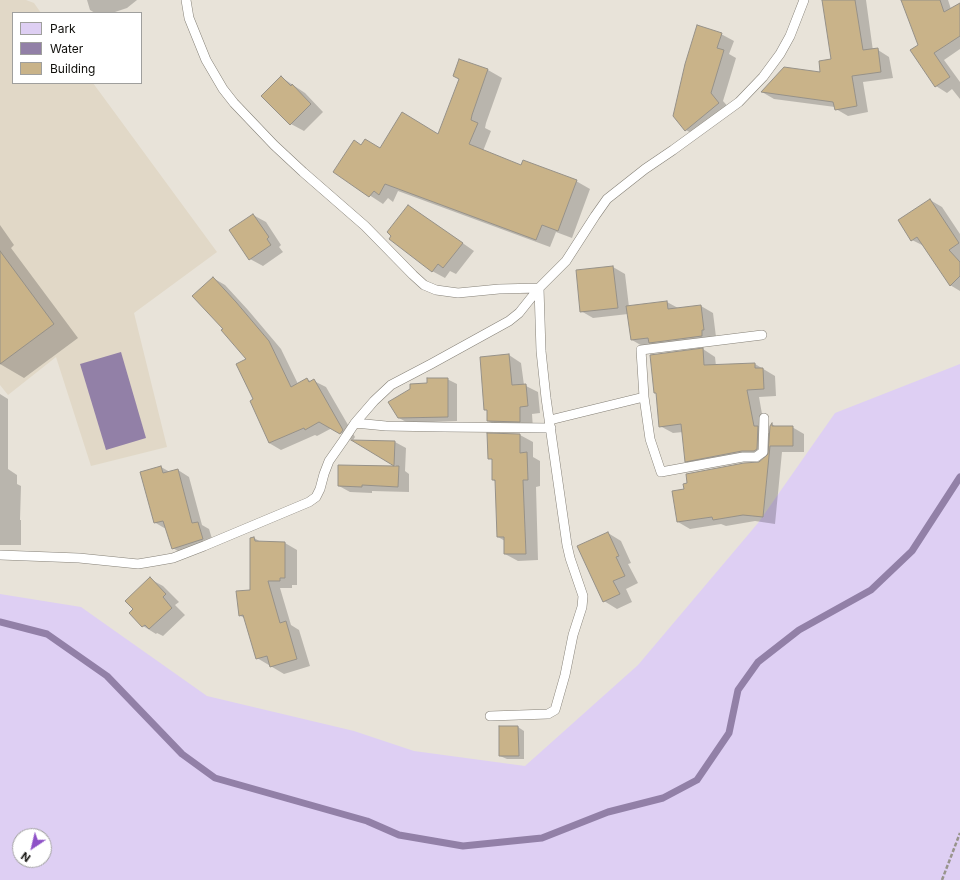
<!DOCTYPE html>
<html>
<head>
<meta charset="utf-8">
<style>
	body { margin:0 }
	#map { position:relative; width:960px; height:880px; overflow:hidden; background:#e8e3d9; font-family:Inter,sans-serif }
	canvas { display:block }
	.legend { position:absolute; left:12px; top:12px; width:130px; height:72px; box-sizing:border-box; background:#fff; border:1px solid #9f9f9d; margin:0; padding:5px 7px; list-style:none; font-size:12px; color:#100f0b }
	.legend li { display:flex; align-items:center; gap:8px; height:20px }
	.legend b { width:20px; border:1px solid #9f9f9d }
	.north { position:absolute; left:12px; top:828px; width:40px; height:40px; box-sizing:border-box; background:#fff; border:1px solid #9f9f9d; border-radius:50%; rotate:215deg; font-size:11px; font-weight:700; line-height:16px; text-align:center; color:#100f0b }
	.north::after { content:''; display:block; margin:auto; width:14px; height:18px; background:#8e51c7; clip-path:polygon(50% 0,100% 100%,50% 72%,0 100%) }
</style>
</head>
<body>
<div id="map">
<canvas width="960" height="880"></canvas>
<ul class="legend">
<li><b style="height:11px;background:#decff3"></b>Park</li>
<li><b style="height:11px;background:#9280a7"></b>Water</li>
<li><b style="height:11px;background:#c9b389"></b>Building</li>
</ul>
<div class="north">N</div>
</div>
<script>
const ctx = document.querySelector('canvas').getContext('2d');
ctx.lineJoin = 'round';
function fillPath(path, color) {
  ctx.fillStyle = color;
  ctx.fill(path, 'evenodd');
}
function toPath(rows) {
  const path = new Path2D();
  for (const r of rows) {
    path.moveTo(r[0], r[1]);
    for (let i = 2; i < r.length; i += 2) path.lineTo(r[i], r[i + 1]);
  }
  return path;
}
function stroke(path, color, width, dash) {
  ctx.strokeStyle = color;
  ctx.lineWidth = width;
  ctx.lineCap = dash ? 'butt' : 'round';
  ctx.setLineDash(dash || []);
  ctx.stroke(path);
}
fillPath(toPath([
	[0,0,26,0,34,3,41,13,13,13,13,83,93,83,217,252,134,313,167,447,91,466,56,357,8,395,0,385]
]), '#e1d8c7');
fillPath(toPath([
	[960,364,960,880,0,880,0,594,81,607,207,696,354,731,414,751,525,766,638,665,758,523,835,413],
	[20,836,44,836,44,860,20,860]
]), '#decff3');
fillPath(toPath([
	[121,352,146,438,106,450,80,364]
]), '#9280a7');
fillPath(toPath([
	[87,0,137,0,127,8,112,13,95,13,90,10],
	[823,0,866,0,873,51,878,50,889,57,893,78,863,82,868,112,848,116,836,109,835,107,774,99,762,92,822,73,832,60],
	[902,0,948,0,951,9,960,4,960,49,944,60,960,82,960,99,952,89,947,93,936,86],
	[721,34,734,41,729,54,736,58,723,101,731,110,698,137,686,130],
	[460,60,488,70,502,78,486,123,485,128,491,131,483,151,522,166,576,181,590,189,572,238,556,232,550,247,398,191,393,202,388,198,383,204,334,172,361,146,380,149,439,135,460,79],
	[281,77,305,93,323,112,304,131,291,124],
	[930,200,942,207,960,234,960,291,950,285,924,246,912,240],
	[412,209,425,217,474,251,456,274,450,271,445,278,432,271],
	[253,215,266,222,281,245,279,247,283,252,263,266,250,259],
	[0,225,14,245,11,248,78,338,24,378,0,364],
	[613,267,625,274,629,307,667,302,678,308,701,306,713,313,716,337,644,347,632,340,628,314,593,318,581,311,577,271],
	[213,278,225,285,248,310,281,349,298,384,307,379,312,382,314,381,326,387,355,437,353,440,332,428,317,436,315,435,281,450,269,443,254,400,247,359,224,329],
	[703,349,715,357,716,366,755,364,775,376,776,396,759,397,765,431,770,434,771,426,772,424,776,427,792,427,804,434,804,452,782,452,775,524,755,521,726,526,721,524,690,529,678,522,766,458,755,458,698,468,686,461,683,432,673,433,660,426],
	[509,355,521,363,524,385,538,392,540,413,532,414,533,429,501,428,488,421,488,411,485,409],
	[447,379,457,384,457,421,408,423,399,418,428,384],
	[0,394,8,399,8,469,17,475,17,484,21,486,20,520,21,520,21,545,0,545],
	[520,435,533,442,533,457,540,461,540,486,536,487,538,560,518,561,505,554,505,541,498,537,496,482,493,480,493,460,489,458],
	[355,441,395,442,406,448,405,471,409,474,409,492,372,491,372,493,350,492,339,486,398,467],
	[161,467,170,472,178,470,189,477,202,525,209,529,214,545,184,555,173,548,166,529,154,522],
	[608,533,621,541,631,563,628,564,638,583,626,589,632,602,617,609,604,601],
	[254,538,261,542,285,543,297,550,297,585,292,585,292,588,280,588,291,625,299,630,310,666,284,674,257,658,246,619,239,615,250,591],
	[150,579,163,586,179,602,175,605,185,615,163,636,157,633,156,634,143,626,135,609],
	[518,727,524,731,524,759,507,759,500,756]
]), '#0003');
stroke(toPath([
	[0,622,47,634,107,676,182,754,215,778,367,821,399,835,463,846,542,838,608,812,663,798,697,780,729,733,738,690,758,662,799,630,871,590,912,551,960,477]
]), '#9280a7', 7);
const building = toPath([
	[822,0,855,0,863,50,878,48,881,72,852,76,857,106,835,110,833,102,761,92,784,67,820,72,819,61,831,59,822,0],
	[901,0,940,0,944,12,960,3,960,36,934,53,950,77,935,87,910,50,918,45,901,0],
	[697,25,722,33,717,48,724,50,711,93,719,103,685,131,673,116,685,64,697,25],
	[459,59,488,69,472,115,471,120,478,123,469,144,521,165,523,160,577,180,558,231,542,225,536,240,385,184,379,195,374,191,369,197,333,172,354,140,361,145,365,139,380,148,402,112,438,134,459,79,453,76,459,59],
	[281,76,291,86,292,84,311,104,290,125,261,96,281,76],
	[930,199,959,243,949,250,960,262,960,276,950,286,917,237,911,241,898,220,930,199],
	[408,205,463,243,443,268,438,264,432,272,389,239,391,236,387,232,408,205],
	[253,214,269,237,267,239,271,245,249,260,229,230,253,214],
	[0,251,54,324,0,364,0,251],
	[613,266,618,308,580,312,576,270,613,266],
	[213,277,236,302,269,341,291,387,307,378,309,382,314,379,343,430,340,434,319,422,305,430,304,428,269,443,250,401,253,399,236,364,246,359,221,330,223,329,192,296,213,277],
	[667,301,668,309,701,305,704,330,702,330,702,336,649,343,648,338,631,340,626,306,667,301],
	[703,348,704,365,755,363,755,368,763,368,764,389,747,390,754,426,758,426,757,449,754,451,742,451,685,462,681,424,659,427,656,393,654,393,650,355,703,348],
	[509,354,512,385,526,384,528,406,520,407,520,422,487,421,487,410,484,410,480,357,509,354],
	[427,378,448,378,448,417,398,418,388,402,410,389,410,384,427,383,427,378],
	[772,423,772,426,793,426,793,446,770,446,763,517,743,515,713,520,712,517,677,522,672,491,684,489,683,484,687,483,686,474,744,463,759,462,768,454,770,426,772,423],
	[487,433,520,434,520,453,527,452,528,480,523,480,526,554,504,554,504,537,497,537,495,480,492,480,492,459,488,459,487,433],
	[351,440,395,441,394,466,399,466,398,487,362,485,362,487,338,486,338,465,394,466,351,440],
	[161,466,163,473,178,469,192,523,198,522,203,539,172,549,163,521,154,523,140,472,161,466],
	[608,532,619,556,616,557,625,576,613,581,620,594,603,602,577,546,608,532],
	[254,537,255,541,285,542,285,578,280,578,280,581,268,581,280,623,286,621,297,659,270,667,267,656,256,659,243,615,239,616,236,591,250,590,250,538,254,537],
	[150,577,166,594,163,597,172,608,149,629,145,625,142,627,129,613,133,609,125,601,150,577],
	[499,726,518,726,519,756,499,756,499,726]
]);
fillPath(building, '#c9b389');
stroke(building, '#969188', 1);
const lane = toPath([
	[186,0,189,18,206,60,223,89,234,103,274,145,303,172,365,226,413,275,424,285,436,290,458,293,499,289,539,288],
	[762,335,641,350,644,397,650,439,661,472,743,457,756,457,763,452,764,418],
	[550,420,644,397],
	[355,423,386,426,443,427,551,428],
	[0,555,79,558,138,564,156,561,173,558,204,546,309,502,316,497,320,489,324,474,329,461,343,441,355,423,374,401,391,385,431,364,509,321,519,313,539,288,566,261,595,216,607,199,645,169,673,150,739,102,763,77,780,54,790,36,804,0],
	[490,716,548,714,555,710,565,675,573,635,582,607,583,596,570,558,567,545,546,398,541,351,539,288]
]);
stroke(lane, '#858077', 10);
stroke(toPath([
	[942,880,960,833]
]), '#98948c', 2.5, [4, 2]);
stroke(lane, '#fff', 9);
</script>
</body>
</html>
